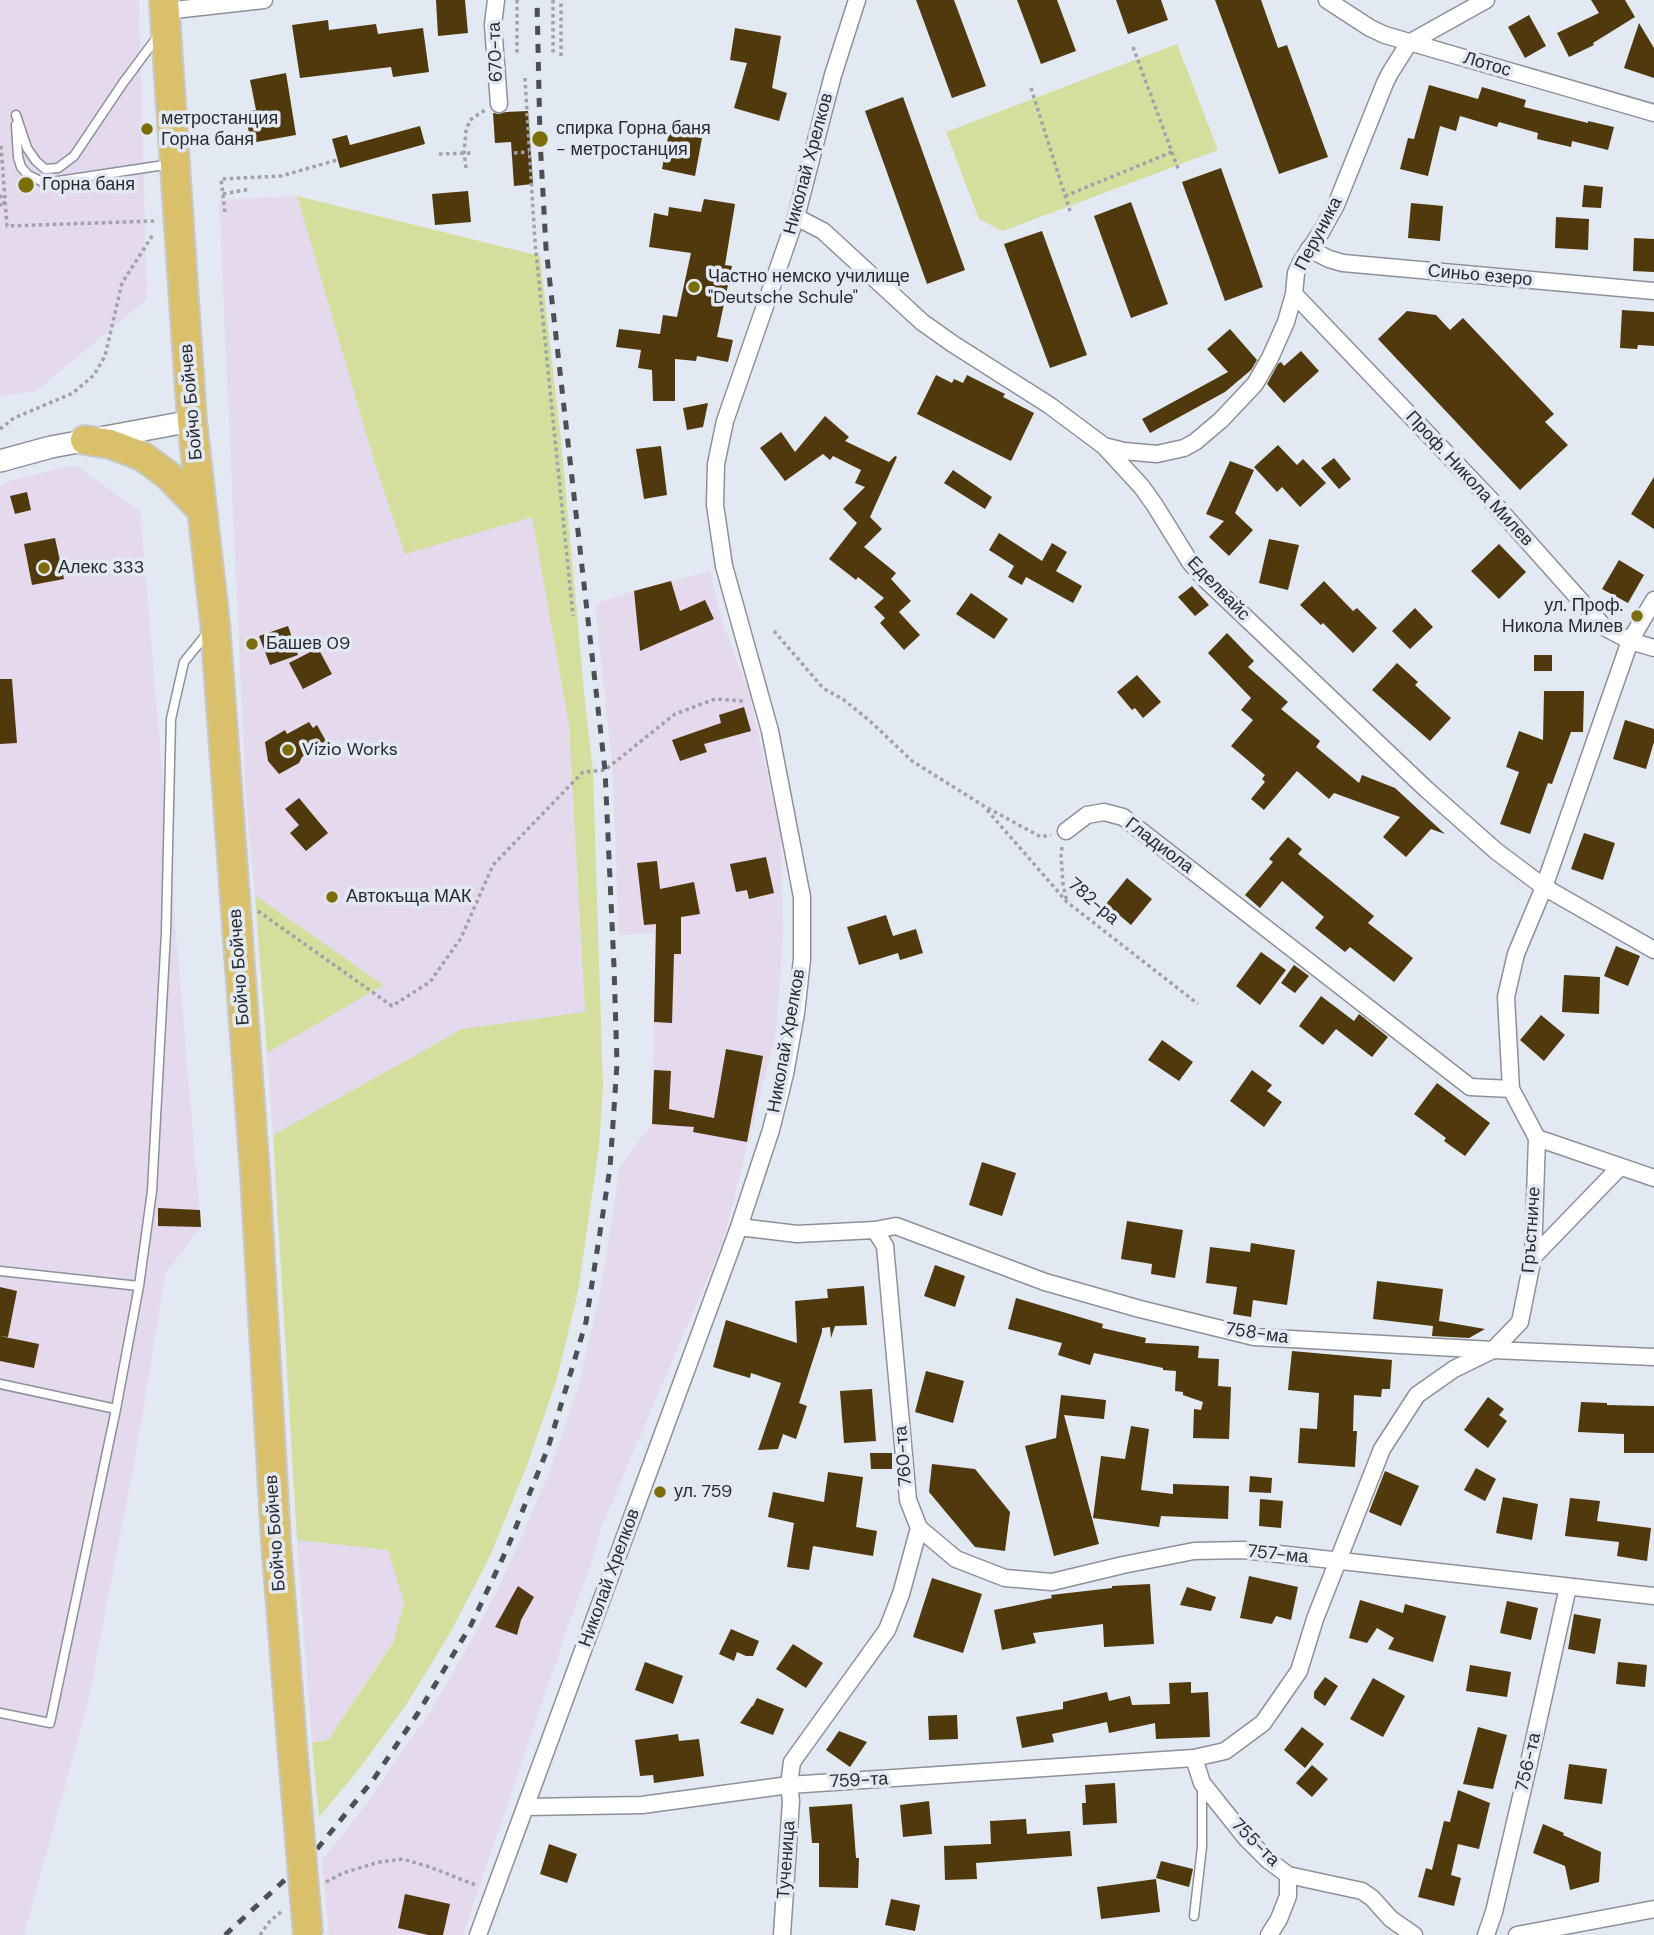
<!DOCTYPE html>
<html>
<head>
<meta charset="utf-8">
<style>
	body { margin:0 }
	canvas { display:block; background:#e3e9f2 }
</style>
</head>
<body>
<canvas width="1654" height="1935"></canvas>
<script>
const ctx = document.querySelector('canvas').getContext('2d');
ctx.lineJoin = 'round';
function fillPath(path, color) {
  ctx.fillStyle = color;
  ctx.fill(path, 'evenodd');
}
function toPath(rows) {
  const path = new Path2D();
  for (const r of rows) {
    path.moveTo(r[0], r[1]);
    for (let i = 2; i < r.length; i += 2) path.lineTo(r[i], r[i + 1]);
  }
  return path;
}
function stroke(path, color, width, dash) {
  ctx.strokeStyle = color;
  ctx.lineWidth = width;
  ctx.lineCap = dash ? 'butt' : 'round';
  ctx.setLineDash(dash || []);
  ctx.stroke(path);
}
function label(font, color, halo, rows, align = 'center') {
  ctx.font = font + ' "DM Sans",sans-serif';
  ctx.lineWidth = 7;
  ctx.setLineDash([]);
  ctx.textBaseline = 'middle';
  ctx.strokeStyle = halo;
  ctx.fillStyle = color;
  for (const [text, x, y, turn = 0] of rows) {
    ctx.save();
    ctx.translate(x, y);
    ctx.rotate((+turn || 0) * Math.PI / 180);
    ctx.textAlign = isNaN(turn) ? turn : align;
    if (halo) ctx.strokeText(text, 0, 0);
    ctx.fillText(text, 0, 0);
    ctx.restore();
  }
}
fillPath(toPath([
	[0,0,139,0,147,299,36,391,0,396],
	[297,196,374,461,405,553,532,516,569,725,585,1013,462,1029,273,1135,267,1053,382,985,255,895,246,801,219,200],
	[75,465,140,511,201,1227,165,1274,141,1426,88,1702,24,1935,0,1935,0,486,9,481],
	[710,571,723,624,749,692,781,837,783,935,776,1033,723,1242,601,1528,591,1564,564,1637,557,1661,549,1682,463,1935,329,1935,322,1860,359,1814,431,1710,466,1650,501,1583,548,1475,578,1388,601,1288,620,1166,652,1124,656,933,619,935,612,764,595,604,630,592],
	[297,1540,389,1550,404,1603,393,1643,328,1740,312,1743]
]), '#e5d9ee');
fillPath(toPath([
	[1177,44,1218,150,1003,231,979,219,946,132],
	[297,196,540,256,561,440,585,702,593,771,603,1087,599,1147,578,1292,556,1382,526,1468,490,1556,450,1633,406,1705,359,1769,319,1817,312,1743,328,1740,393,1643,404,1603,388,1550,297,1540,273,1135,462,1029,585,1012,569,725,532,517,405,554,374,461],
	[255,895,383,985,267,1053,256,909]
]), '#d4de9d');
fillPath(toPath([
	[436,0,465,0,468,33,438,36],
	[916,0,954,0,986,86,952,98],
	[1017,0,1057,0,1076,51,1041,64],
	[1116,0,1161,0,1168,20,1128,34],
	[1215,0,1261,0,1278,48,1287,45,1328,157,1279,174],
	[1591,0,1625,0,1635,17,1593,43,1594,45,1569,57,1557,33,1599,13],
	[1529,15,1546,46,1525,58,1508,27],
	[328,20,329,30,376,24,378,34,423,28,429,72,393,77,391,67,300,78,292,25],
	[1639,23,1654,48,1654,78,1624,68],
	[735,28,781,36,772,88,787,93,779,121,734,108,747,63,730,60],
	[286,73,296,135,251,143,245,112,256,110,250,80],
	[1429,85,1478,99,1482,87,1526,100,1524,107,1588,123,1588,121,1614,127,1608,150,1572,141,1571,147,1537,139,1538,133,1499,122,1497,127,1460,116,1456,131,1440,126,1428,176,1400,169,1408,138,1414,139],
	[903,97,965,270,927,284,865,111],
	[528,111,533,184,514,186,511,142,495,143,493,113,499,114,506,112],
	[420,126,425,144,340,168,332,139,347,135,350,145],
	[669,132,702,138,695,176,662,169],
	[1221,168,1263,287,1225,301,1182,182],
	[1584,185,1603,187,1601,208,1582,207],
	[468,191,471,222,435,225,432,194],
	[704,199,735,204,725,265,732,266,717,337,733,340,728,362,697,356,696,361,675,359,675,401,653,401,652,370,638,368,641,350,616,347,619,329,660,334,663,315,677,317,691,253,649,247,654,213,668,216,669,207,701,212],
	[1131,202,1168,304,1131,318,1094,216],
	[1411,203,1443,206,1440,241,1408,238],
	[1556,217,1589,219,1588,250,1555,248],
	[1042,231,1087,355,1050,368,1004,244],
	[1634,238,1654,239,1654,272,1633,271],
	[1622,310,1654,312,1654,346,1638,345,1637,349,1620,348],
	[1407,311,1436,315,1450,330,1463,318,1554,414,1545,422,1568,445,1520,490,1378,339],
	[1230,329,1257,360,1251,370,1225,392,1150,433,1142,419,1228,372,1207,349],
	[1301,351,1319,371,1284,403,1267,384,1278,364,1281,362,1284,366],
	[936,375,952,383,954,379,963,383,967,375,1005,394,1003,397,1034,413,1011,461,917,414],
	[708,403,703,427,687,430,683,408],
	[825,416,849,437,845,441,889,462,895,456,897,457,870,517,882,529,864,547,896,573,891,579,911,601,899,612,920,635,904,650,880,623,885,618,874,607,884,598,858,577,856,580,829,559,857,523,843,509,865,487,855,483,861,470,833,456,830,460,823,454,785,481,760,448,781,432,795,452],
	[1278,445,1297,465,1303,459,1326,483,1300,507,1282,487,1277,492,1254,467],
	[661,446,667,495,644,499,636,449],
	[1334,458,1351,479,1339,489,1321,468],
	[1230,461,1254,470,1235,513,1253,530,1229,556,1209,537,1224,521,1206,514],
	[953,470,992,497,985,509,944,483],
	[1654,477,1654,529,1631,514],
	[27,492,31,510,15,514,10,496],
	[999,533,1042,561,1052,543,1067,552,1056,571,1082,586,1073,603,1026,577,1022,585,1008,577,1014,566,989,550],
	[55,538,64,579,32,585,24,544],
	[1269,539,1299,545,1288,590,1259,583],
	[1499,544,1526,572,1499,599,1471,571],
	[1619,560,1644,575,1628,603,1602,589],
	[671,581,680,611,705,600,714,619,640,651,634,591],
	[1324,581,1353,611,1357,608,1377,628,1353,653,1323,623,1321,625,1300,605],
	[1192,586,1209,605,1195,616,1178,597],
	[971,593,1008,619,994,639,956,614],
	[1415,608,1433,627,1410,649,1392,631],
	[288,626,298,655,270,665,259,636],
	[1227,633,1254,661,1248,667,1288,702,1281,709,1320,741,1316,747,1359,783,1362,775,1395,788,1445,834,1431,829,1406,857,1383,837,1400,817,1334,793,1329,799,1297,771,1264,810,1251,799,1265,782,1262,779,1265,775,1231,746,1253,720,1241,710,1251,698,1208,653],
	[318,648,332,674,303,689,289,663],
	[1534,655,1552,655,1552,671,1534,671],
	[1397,663,1418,682,1415,685,1451,718,1430,741,1372,690],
	[1137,675,1161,702,1143,718,1135,708,1132,710,1117,692],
	[0,679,12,679,17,743,0,744],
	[1544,691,1584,691,1583,732,1571,732,1552,784,1548,783,1530,834,1500,824,1519,772,1506,767,1519,731,1543,740],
	[744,707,751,731,704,744,707,752,680,761,672,740,721,723,719,715],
	[1625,720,1654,729,1654,742,1646,769,1613,759],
	[309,722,313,728,317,725,327,743,302,757,299,763,279,774,268,761,265,742,285,730,287,734],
	[299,798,328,833,306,851,290,833,299,825,285,809],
	[1584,833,1615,843,1603,880,1571,869],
	[1288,837,1302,849,1298,854,1374,916,1368,923,1413,958,1394,982,1350,947,1345,952,1315,928,1324,917,1282,881,1260,908,1245,895,1273,862,1269,859],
	[766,857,774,893,749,899,747,890,736,892,730,864],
	[657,861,660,889,694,882,700,914,681,917,681,954,674,954,672,1023,654,1022,656,924,644,925,637,863],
	[1127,878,1152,899,1131,925,1106,904],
	[886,915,893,936,916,929,923,953,900,960,898,953,859,965,847,927],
	[1616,946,1640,956,1628,986,1604,976],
	[1261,952,1286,970,1260,1005,1236,986],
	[1294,965,1309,976,1295,993,1281,983],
	[1564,975,1600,977,1599,1014,1562,1012],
	[1321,996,1354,1021,1359,1014,1388,1037,1372,1057,1336,1029,1323,1045,1299,1026],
	[1541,1015,1565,1035,1544,1061,1520,1040],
	[1162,1040,1193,1062,1179,1081,1148,1060],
	[726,1049,763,1056,747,1142,693,1132,694,1127,652,1124,654,1070,671,1071,669,1109,714,1118],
	[1252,1070,1272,1085,1267,1091,1282,1102,1264,1127,1230,1101],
	[1437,1083,1490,1123,1465,1156,1444,1141,1446,1138,1414,1114],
	[982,1162,1016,1173,1002,1216,969,1205],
	[158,1208,200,1210,201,1227,158,1226],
	[1127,1221,1183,1230,1175,1278,1151,1274,1152,1264,1121,1259],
	[1251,1243,1295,1250,1287,1305,1253,1300,1251,1317,1233,1314,1237,1287,1206,1283,1210,1247,1250,1252],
	[935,1265,965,1276,955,1307,924,1296],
	[1377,1281,1443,1289,1439,1321,1485,1329,1469,1338,1432,1336,1433,1326,1373,1319],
	[864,1286,867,1325,835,1326,831,1338,830,1327,822,1328,822,1332,799,1403,807,1406,796,1439,783,1434,778,1449,758,1450,781,1383,751,1373,750,1378,713,1367,726,1320,797,1343,795,1301,828,1298,827,1289],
	[0,1287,17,1291,8,1337,0,1336],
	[1016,1298,1103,1324,1102,1328,1146,1338,1145,1343,1199,1346,1198,1358,1219,1359,1218,1386,1231,1387,1229,1439,1193,1438,1194,1409,1201,1410,1203,1402,1183,1395,1183,1392,1175,1391,1176,1371,1163,1370,1163,1368,1094,1353,1090,1365,1058,1355,1062,1343,1008,1329],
	[0,1336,39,1344,34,1368,0,1361],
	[1292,1351,1392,1360,1390,1389,1382,1389,1381,1397,1354,1395,1353,1431,1357,1431,1355,1467,1298,1463,1300,1428,1317,1429,1319,1393,1288,1390],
	[926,1371,964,1381,953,1423,915,1412],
	[872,1389,876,1441,844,1443,840,1391],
	[1061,1395,1106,1400,1104,1419,1064,1415,1099,1544,1054,1556,1025,1446,1056,1438],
	[1488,1397,1504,1409,1499,1415,1507,1421,1488,1448,1464,1430],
	[1581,1402,1607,1403,1607,1405,1654,1406,1654,1453,1624,1453,1624,1434,1578,1432],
	[1131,1426,1149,1429,1141,1490,1173,1494,1173,1484,1229,1486,1228,1519,1161,1516,1159,1527,1093,1518,1101,1456,1125,1459],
	[870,1453,892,1453,892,1469,871,1469],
	[932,1464,975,1469,1010,1512,1005,1551,975,1547,929,1492],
	[1476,1468,1496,1479,1485,1501,1464,1490],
	[1385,1471,1419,1486,1401,1526,1369,1512],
	[828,1472,863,1477,856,1527,877,1531,873,1556,813,1546,809,1570,787,1567,794,1523,768,1517,773,1492,824,1502],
	[1250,1476,1272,1478,1271,1493,1249,1492],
	[1503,1497,1538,1504,1532,1540,1496,1533],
	[1570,1498,1600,1501,1597,1521,1651,1528,1647,1561,1617,1556,1619,1542,1565,1536],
	[1260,1499,1283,1501,1281,1528,1259,1526],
	[1249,1576,1298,1587,1291,1620,1276,1616,1272,1624,1240,1618],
	[932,1578,982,1594,963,1653,913,1637],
	[1150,1584,1154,1644,1104,1647,1103,1624,1033,1633,1036,1643,1002,1650,994,1610,1052,1598,1051,1595,1112,1588,1112,1586],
	[518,1586,534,1597,521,1620,517,1635,495,1627],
	[1187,1587,1216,1597,1211,1611,1180,1605],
	[1360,1600,1403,1613,1405,1604,1446,1616,1433,1662,1388,1649,1394,1638,1377,1628,1367,1643,1349,1638],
	[1507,1601,1538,1608,1531,1640,1500,1633],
	[1574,1614,1601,1619,1595,1654,1568,1649],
	[731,1629,759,1641,753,1656,746,1656,737,1652,734,1661,719,1654],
	[793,1644,823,1663,806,1688,776,1669],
	[645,1662,683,1676,673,1704,635,1690],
	[1618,1662,1647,1665,1645,1687,1616,1684],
	[1470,1665,1511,1672,1507,1697,1466,1691],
	[1325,1677,1338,1686,1325,1706,1314,1698,1314,1692],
	[1373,1678,1405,1696,1383,1737,1350,1719],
	[1191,1682,1191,1693,1208,1692,1210,1737,1156,1739,1155,1723,1109,1733,1107,1722,1052,1734,1054,1742,1022,1748,1016,1717,1063,1709,1063,1702,1107,1692,1109,1701,1130,1696,1132,1705,1170,1704,1169,1683],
	[757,1698,784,1709,773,1735,740,1723,752,1706,753,1706],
	[957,1715,958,1739,929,1740,928,1716],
	[1302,1727,1324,1744,1305,1768,1284,1750],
	[1478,1727,1507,1735,1493,1789,1463,1784],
	[839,1731,867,1742,850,1767,826,1750],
	[678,1734,679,1741,699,1739,704,1776,654,1783,653,1775,640,1776,635,1740],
	[1569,1764,1607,1769,1602,1804,1564,1799],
	[1312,1765,1328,1779,1312,1797,1296,1783],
	[1115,1783,1117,1823,1083,1825,1082,1803,1086,1803,1085,1785],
	[1458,1790,1490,1803,1479,1849,1458,1844,1451,1875,1461,1878,1454,1906,1418,1897,1426,1868,1432,1870,1444,1821,1450,1822],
	[929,1801,932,1834,903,1837,900,1805],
	[852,1804,856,1858,859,1858,858,1888,819,1887,819,1843,812,1843,809,1807],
	[1026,1819,1027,1834,1070,1831,1072,1856,976,1863,977,1879,945,1880,944,1846,991,1844,990,1821],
	[1543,1824,1564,1833,1563,1835,1601,1852,1599,1882,1570,1890,1565,1866,1533,1853],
	[549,1844,577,1854,567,1883,540,1874],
	[1161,1861,1193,1869,1189,1887,1156,1878],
	[1156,1879,1160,1912,1101,1919,1097,1887],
	[405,1894,450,1904,443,1935,428,1935,398,1928],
	[891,1899,920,1905,915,1931,885,1925]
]), '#4f390d');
const service = toPath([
	[16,115,27,148,36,161,45,169,58,168,74,156,123,83,158,36],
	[16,125,18,157,21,167,28,175,45,183,171,164],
	[0,1271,139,1286],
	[0,1384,116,1409],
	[0,1713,50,1723,116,1409,139,1286,152,1191,166,932,171,719,184,662,209,631],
	[1194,1916,1202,1847,1202,1786]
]);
const minor = toPath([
	[496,0,493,25,499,104],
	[1327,0,1370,28,1385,35,1654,113],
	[165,11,264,0],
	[796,217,823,231,922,322,953,344,1049,405,1104,446,1141,486,1154,504,1190,562,1203,577,1426,789,1496,851,1544,887,1654,950],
	[1309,249,1329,259,1343,263,1654,291],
	[1294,294,1489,498,1604,627,1630,641,1654,648],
	[1104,446,1124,451,1157,454,1184,448,1195,442,1221,420,1255,384,1270,358,1286,322,1294,294,1296,273,1301,262,1321,232,1336,205,1385,83,1390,73,1409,43,1486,0],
	[1066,831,1087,815,1104,812,1123,817,1470,1087,1511,1089],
	[1537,1138,1654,1178],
	[739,1227,797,1234,875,1230,885,1246,908,1500,919,1528,901,1594,887,1630,792,1762,789,1785,791,1801,782,1935],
	[875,1230,896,1226,1045,1282,1140,1309,1254,1337,1493,1350,1654,1357],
	[1533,1257,1620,1167],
	[919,1528,956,1559,1005,1578,1052,1582,1123,1565,1194,1551,1243,1550,1654,1596],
	[1194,1758,1202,1783,1246,1838,1268,1860,1288,1875,1362,1891,1372,1898,1391,1919,1414,1935],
	[525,1807,642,1805,789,1785,1194,1758,1225,1751,1263,1723,1299,1671,1315,1619,1382,1449,1417,1395,1454,1369,1493,1350,1520,1322,1533,1257,1537,1138,1511,1089,1506,997,1516,954,1544,887,1630,641,1654,600],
	[478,1935,739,1227,771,1130,785,1074,796,1013,802,959,802,897,770,731,724,566,715,505,716,464,725,421,796,217,833,75,857,0],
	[1269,1935,1279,1919,1288,1896,1288,1875],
	[1486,1935,1494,1912,1528,1767,1568,1587],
	[1517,1935,1654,1909]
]);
const tertiary = toPath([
	[0,461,51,447,192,421]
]);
const trunk = toPath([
	[164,0,192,421,215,623,255,1174,276,1542,292,1744],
	[85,440,110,444,142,456,169,476,201,509]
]);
stroke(service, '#8c9199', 11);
stroke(minor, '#8c9199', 19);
stroke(tertiary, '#8c9199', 24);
stroke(trunk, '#c7c8c9', 32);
stroke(toPath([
	[517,0,517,56],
	[553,0,553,56],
	[1133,47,1179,171],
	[561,56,561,0],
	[525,78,535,242,573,616],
	[1031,88,1070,211],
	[1,146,7,226,154,221],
	[514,153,529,152],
	[439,154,472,153],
	[466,168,464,153,466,131,470,120,485,110],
	[223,194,250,189],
	[0,195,5,205,0,205],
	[1065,196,1172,152],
	[225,212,221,179,281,176,337,160],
	[0,429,14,418,73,393,94,375,105,356,122,283,154,233],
	[774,631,823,688,844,700,870,721,912,761,984,806,1041,837,1051,835],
	[987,810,1067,902,1198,1004],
	[1062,847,1061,855,1063,884,1067,902],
	[258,911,392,1006,430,982,461,938,493,865,583,772,605,770,675,714,715,699,743,701],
	[326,1882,343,1873,379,1862,403,1859,430,1867,478,1886],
	[260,1935,270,1921,282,1911]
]), '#9ea3aa', 3.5, [3.5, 3.5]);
stroke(service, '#fff', 8);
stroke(minor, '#fff', 16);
stroke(tertiary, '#fff', 21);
stroke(trunk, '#dac06a', 28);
stroke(toPath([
	[225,1935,313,1854,373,1780,418,1713,471,1625,507,1549,548,1448,586,1322,610,1168,617,1064,614,967,605,770,546,248,540,139,537,0]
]), '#4c4f54', 5, [9, 9]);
const trunkBridge = toPath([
	[292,1744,308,1935]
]);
stroke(trunkBridge, '#c7c8c9', 32, []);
stroke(trunkBridge, '#dac06a', 28);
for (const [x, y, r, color] of [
	[147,129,7,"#7d6e0a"],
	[540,139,9,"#7d6e0a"],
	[26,185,9,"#7d6e0a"],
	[694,287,7,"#7d6e0a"],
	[44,568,7,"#7d6e0a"],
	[1637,616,7,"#7d6e0a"],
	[252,644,7,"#7d6e0a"],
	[288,750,7,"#7d6e0a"],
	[332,897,7,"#7d6e0a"],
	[660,1492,7,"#7d6e0a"]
]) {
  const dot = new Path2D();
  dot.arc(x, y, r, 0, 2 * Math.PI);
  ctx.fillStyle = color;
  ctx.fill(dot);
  stroke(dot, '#e3e9f2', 2.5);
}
label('18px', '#292b2f', '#e3e9f2', [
	["670-та",496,52,-92],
	["Лотос",1487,65,16],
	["Николай Хрелков",809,164,-75],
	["Перуника",1319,234,-62],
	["Синьо езеро",1480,276,5],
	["Бойчо Бойчев",192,402,-95],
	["Проф. Никола Милев",1469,479,47],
	["Еделвайс",1218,589,46],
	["Гладиола",1159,846,37],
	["782-ра",1093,902,41],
	["Бойчо Бойчев",240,967,-94],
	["Николай Хрелков",787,1041,-80],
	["Гръстниче",1532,1230,-86],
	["758-ма",1257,1334,8],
	["760-та",904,1456,-95],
	["Бойчо Бойчев",276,1533,-94],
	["757-ма",1278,1555,6],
	["Николай Хрелков",610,1578,-70],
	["756-та",1529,1762,-77],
	["759-та",859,1781,-3],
	["755-та",1255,1843,45],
	["Тученица",787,1860,-86]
]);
label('18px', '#292b2f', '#e3e9f2', [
	["метростанция",161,119],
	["Горна баня",161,140],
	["спирка Горна баня",556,129],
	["- метростанция",556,150],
	["Горна баня",42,185],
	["Частно немско училище",708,277],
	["\"Deutsche Schule\"",708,298],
	["Алекс 333",58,568],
	["ул. Проф.",1623,606,"right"],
	["Никола Милев",1623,627,"right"],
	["Башев 09",266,644],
	["Vizio Works",302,750],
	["Автокъща МАК",346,897],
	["ул. 759",674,1492]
], 'left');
</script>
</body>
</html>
